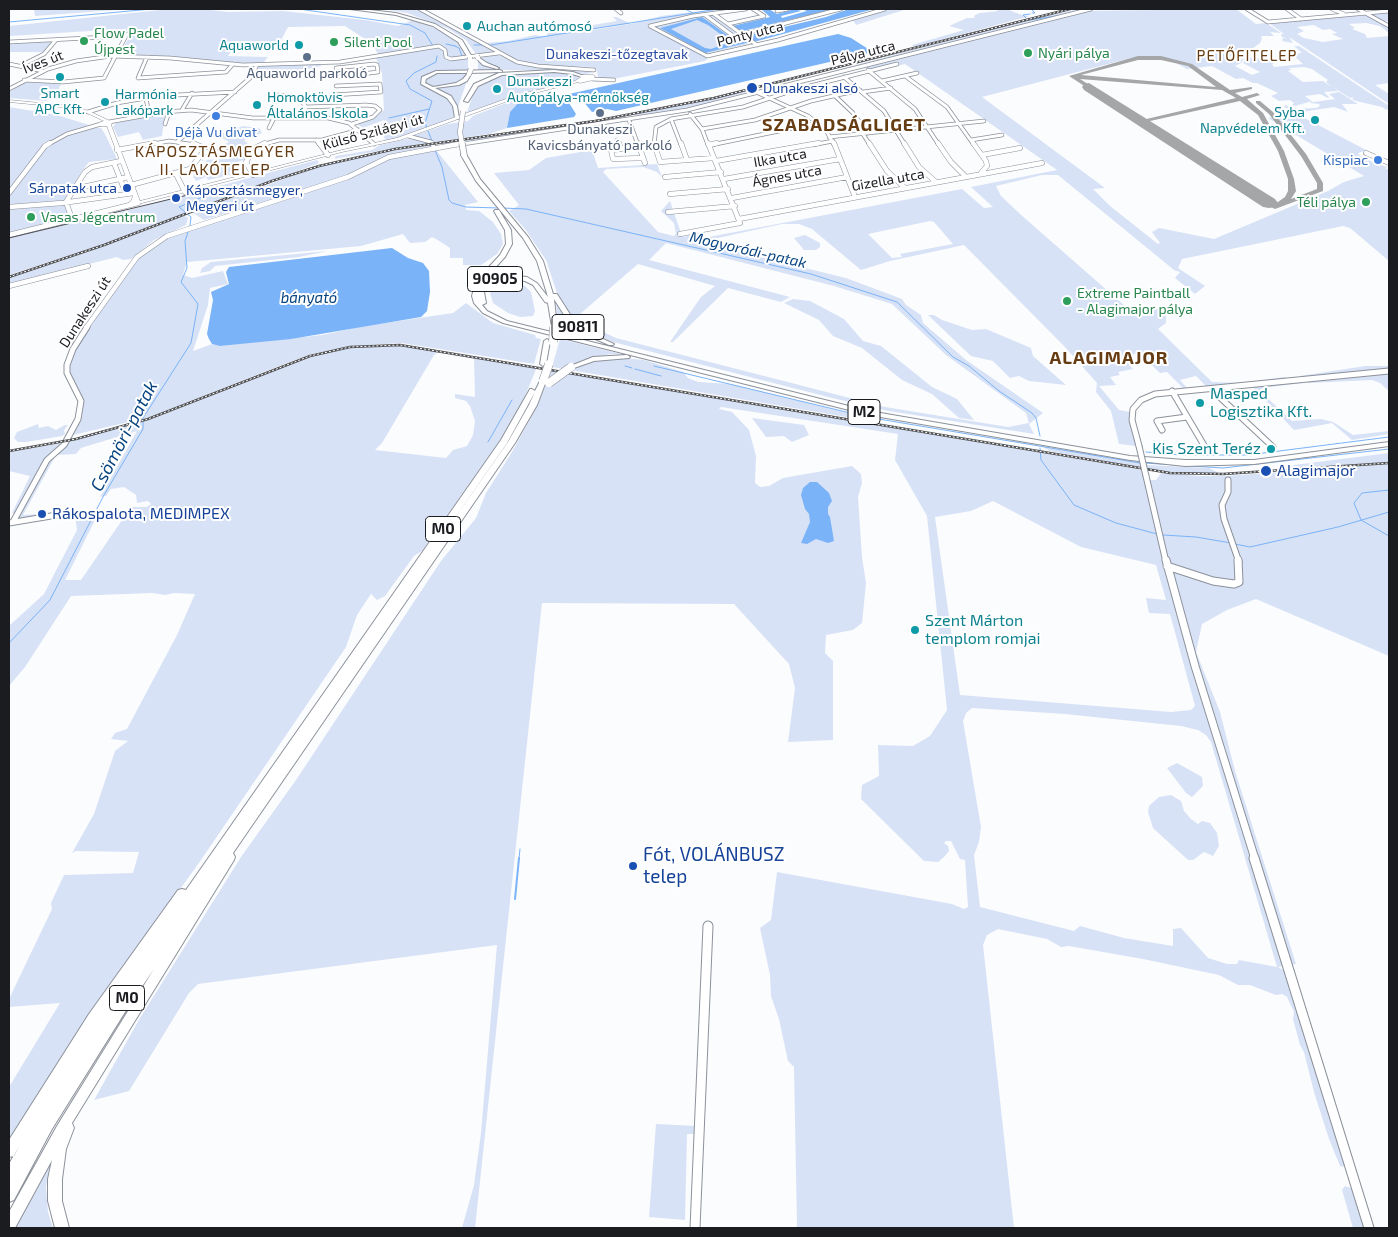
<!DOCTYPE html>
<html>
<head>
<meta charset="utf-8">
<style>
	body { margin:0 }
	#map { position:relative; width:1398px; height:1237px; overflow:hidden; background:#fbfcfe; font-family:"Exo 2",sans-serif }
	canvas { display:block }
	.frame { position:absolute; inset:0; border:10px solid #1b1c20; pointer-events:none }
</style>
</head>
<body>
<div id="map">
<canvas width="1398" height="1237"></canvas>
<div class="frame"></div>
</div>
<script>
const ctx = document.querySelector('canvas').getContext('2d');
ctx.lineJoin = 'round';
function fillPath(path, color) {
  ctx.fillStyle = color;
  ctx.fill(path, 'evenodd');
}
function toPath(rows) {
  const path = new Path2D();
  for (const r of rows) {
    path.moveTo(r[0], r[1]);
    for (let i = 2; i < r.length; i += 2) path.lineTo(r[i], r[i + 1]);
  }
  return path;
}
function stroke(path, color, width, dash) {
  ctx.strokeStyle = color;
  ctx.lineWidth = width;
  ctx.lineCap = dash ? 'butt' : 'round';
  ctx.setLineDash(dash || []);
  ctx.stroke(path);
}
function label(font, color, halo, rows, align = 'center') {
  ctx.font = font + ' "Exo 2",sans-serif';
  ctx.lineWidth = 4;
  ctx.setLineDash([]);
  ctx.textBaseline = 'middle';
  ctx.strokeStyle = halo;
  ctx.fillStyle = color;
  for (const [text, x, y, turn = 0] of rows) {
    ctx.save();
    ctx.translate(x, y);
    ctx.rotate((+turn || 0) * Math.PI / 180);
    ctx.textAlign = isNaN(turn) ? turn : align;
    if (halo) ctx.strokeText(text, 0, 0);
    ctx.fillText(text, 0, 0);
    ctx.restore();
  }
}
fillPath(toPath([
	[34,9,130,9,35,16],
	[170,9,202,9,228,12,283,11,365,20,398,26,413,20,442,31,457,42,467,58,452,60,468,59,468,71,442,71,422,79,421,83,447,96,455,109,453,120,384,142,385,139,379,126,376,125,384,123,384,120,363,128,357,124,374,118,384,110,382,73,376,58,426,50,379,55,371,43,345,26,288,27,279,44,256,48,251,43,235,45,228,56,268,57,263,63,245,64,119,55,131,34,101,36,106,30,9,36,9,26],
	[383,9,418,9,457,29,494,52,478,57,466,40,447,28,407,13],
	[716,9,747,9,714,14,752,43,706,54,708,58,705,61,613,79,598,77,597,70,592,67,536,65,517,62,485,43,509,41,535,35,546,37,548,33,578,28,586,31,630,24,589,29,581,27,617,21,613,17,617,17,631,24,661,16],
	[879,9,907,9,856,25,853,20,878,13],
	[993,9,1006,9,1022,15,1030,16,914,47,912,45,964,30,949,26,967,18,974,18,975,15,980,13,999,11],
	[1079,9,1085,9,1083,11,1236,9,1256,24,1266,23,1281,33,1270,32,1274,36,1261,36,1262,38,1260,43,1248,52,1244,50,1235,53,1223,51,1234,55,1226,58,1232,61,1240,61,1245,57,1241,63,1235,66,1252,75,1260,72,1243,63,1247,57,1267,60,1270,58,1277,62,1272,64,1274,67,1303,64,1292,54,1288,54,1302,53,1294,46,1299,46,1389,106,1387,110,1382,107,1356,101,1352,99,1354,97,1350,98,1333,87,1338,91,1324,92,1329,97,1328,98,1320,94,1305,96,1313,102,1321,101,1335,99,1329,94,1339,92,1358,104,1342,104,1348,112,1334,107,1295,113,1368,151,1360,152,1358,154,1361,156,1380,166,1376,164,1388,167,1385,168,1389,170,1389,261,1350,228,1343,226,1182,259,1178,268,1205,286,1195,294,1175,278,1180,272,1174,270,1058,175,1042,175,996,186,1001,196,1020,214,1133,313,1176,305,1166,313,1166,323,1158,329,1212,382,1243,383,1284,377,1303,383,1262,388,1260,391,1292,421,1321,419,1333,422,1353,435,1389,431,1389,434,1352,440,1332,423,1294,430,1250,384,1207,387,1196,376,1180,380,1187,388,1183,388,1167,372,1160,373,1139,353,1123,357,1133,369,1118,372,1120,375,1110,377,1116,385,1099,386,1119,410,1130,412,1136,446,1119,444,1111,411,1096,392,1097,383,1064,346,964,245,890,261,861,270,812,229,799,224,782,224,699,242,846,278,902,299,906,305,921,315,923,323,966,360,1043,413,1029,424,1034,434,889,411,832,398,613,342,593,333,575,320,560,302,546,260,525,229,509,211,519,205,494,173,529,170,546,158,592,150,598,168,657,164,662,177,657,172,643,167,606,169,603,172,658,232,674,236,676,234,674,223,661,211,670,201,681,233,684,237,690,235,693,240,962,189,984,208,993,207,971,187,1057,170,905,64,873,72,866,67,810,77,1023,21],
	[1131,58,1167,58,1187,69,1212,66,1236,79,1243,78,1253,83,1257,83,1278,93,1271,96,1279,101,1290,100,1294,103,1292,105,1295,106,1312,101,1310,103,1319,104,1320,106,1316,108,1296,109,1285,105,1284,107,1295,113,1268,118,1364,176,1344,182,1328,191,1214,239,1159,228,1152,232,1160,243,1158,244,1110,206,1093,189,1105,188,982,97],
	[1304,67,1312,69,1328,80,1326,82,1332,87,1323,81,1303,82,1288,71,1291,70,1289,68],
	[930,221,934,222,953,244,900,254,902,257,892,258,868,234],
	[666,243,834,286,892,304,946,355,1026,413,1029,423,1008,427,885,407,616,338,597,329,580,314,638,264,715,286,701,297,670,342,673,342,728,288,781,302,790,297,649,260],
	[1389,12,1389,21,1383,22,1389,27,1389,33,1380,26,1366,23,1349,24,1355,28,1352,29,1365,34,1367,38,1389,36,1389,83,1375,85,1389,94,1389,104,1289,37,1293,43,1282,41,1283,38,1288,39,1282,37,1281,34,1284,34,1269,23],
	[1314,25,1323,30,1330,29,1337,33,1332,34,1343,39,1323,42,1304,38,1297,34,1304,31,1297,27],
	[52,41,44,52,9,52,9,43],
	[498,55,523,65,594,72,586,74,552,70,478,70,478,60,493,68,505,70,491,66,479,58],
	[320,64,321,66,303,70,250,77,258,65],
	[468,72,464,79,454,85,435,87,424,82,425,78,434,74],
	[554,72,573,74,581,79,575,82,519,94,466,115,476,86,491,77,508,73],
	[468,78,458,107,451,97,433,88,453,86],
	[25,82,47,83,61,84,56,95,46,101,9,98,9,92],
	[761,88,687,109,639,118,636,114],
	[519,98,519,102,510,112,507,128,489,134,395,148,334,159,336,156,372,150,380,145,407,139,415,140,417,139,413,136,448,124,468,121,473,116],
	[9,107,57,115,89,125,60,136,94,128,101,128,105,134,117,159,89,162,82,171,66,199,61,202,65,204,71,221,100,215,102,217,317,160,319,163,104,244,9,275],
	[165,113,162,136,143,140,139,132,118,137,113,127,116,123],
	[625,116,626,119,435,147,434,146,448,144,434,144],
	[243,126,259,128,262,133,244,140,250,146,237,146,233,150,224,152,229,146,225,144,229,142,217,135],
	[432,144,431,146,434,147,420,148,391,155,343,178,204,220,192,212,320,166,357,157],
	[436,150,478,202,465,205,466,210,479,211,493,222,501,234,503,244,497,254,481,265,463,265,463,258,450,258,450,248,436,239,432,237,425,242,410,243,403,234,361,246,187,262,183,275,192,278,223,271,228,284,210,288,208,305,193,351,212,344,220,346,322,335,364,326,453,313,466,303,493,323,535,335,536,338,541,339,534,364,402,343,352,346,311,354,287,363,150,417,73,435,83,410,80,393,70,373,71,356,92,320,144,252,167,237,356,176,390,157],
	[234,154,248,154,244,160,237,162,236,166,239,171,229,172,230,175,208,180,206,177,196,181,193,176,195,173,187,174,203,167,198,165,200,163,204,164,207,160,201,161,202,160,230,159],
	[183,215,188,218,186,225,154,240,131,259,123,260,117,257,9,284,9,277,105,245],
	[805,235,820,243,820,247,816,250,804,250,794,238],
	[328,251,299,257,215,266,210,271,200,273,202,268,211,262],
	[506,282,525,286,531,292,535,311,533,316,520,317,508,313,493,303,490,293,494,286],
	[793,299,810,301,844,319,863,341,881,346,932,387,957,399,974,420,959,418,932,394,902,380,862,348,833,336,819,320,784,303],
	[556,302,569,321,602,342,559,331],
	[928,315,934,315,942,320,972,330,986,329,1031,348,1033,356,1066,385,1029,381,1019,376,1010,378,993,361,971,356],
	[560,339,625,355,611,354,583,360,564,369,552,367],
	[380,345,402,346,430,349,438,352,434,355,382,443,375,450,446,458,453,450,467,446,473,435,475,421,470,406,466,401,455,398,455,394,475,397,474,357,537,367,520,408,500,440,422,551,414,556,385,596,377,600,371,594,357,615,346,647,201,860,89,1016,9,1143,9,1087,60,1003,9,1007,9,999,52,909,51,903,64,875,133,873,139,852,76,851,72,853,94,814,115,751,128,741,111,739,115,733,127,729,177,635,195,594,174,593,165,595,152,593,71,596,25,667,9,686,9,626,44,594,77,530,75,515,100,510,65,580,81,580,131,507,147,507,151,504,148,501,137,503,136,495,124,487,111,489,106,496,100,497,137,431,81,448,76,454,56,455,23,515,39,514,36,517,17,519,44,468,49,464,47,462,70,441,151,419,312,356,352,347],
	[624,358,644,360,683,372,688,378,698,382,731,384,869,418,870,421,570,370,602,359],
	[1365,366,1389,366,1389,391,1380,383,1372,380,1309,383,1300,379,1300,376],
	[551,370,1143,470,1144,475,1150,480,1156,480,1161,473,1199,476,1226,476,1389,464,1389,656,1256,599,1227,610,1202,624,1196,652,1220,712,1235,771,1296,964,1278,967,1287,972,1346,1167,1340,1166,1329,1139,1314,1092,1304,1052,1300,1045,1293,1019,1294,1012,1287,997,1282,994,1276,995,1250,985,1238,985,1219,975,1143,959,1069,946,1061,947,1047,939,998,929,987,935,983,945,1014,1228,797,1228,794,1067,788,1061,779,1019,771,996,770,975,760,928,771,920,777,872,952,904,964,909,968,907,965,860,960,859,951,841,946,841,944,843,948,846,949,851,944,857,938,862,924,861,861,799,862,785,879,776,878,745,913,746,930,736,947,710,927,516,895,460,898,434,721,407,719,409,732,412,749,430,756,456,755,483,760,487,769,486,783,478,852,466,861,474,862,483,858,497,862,557,866,583,862,623,853,630,826,635,825,653,833,661,833,740,788,742,795,688,789,664,734,604,542,603,475,1228,462,1228,474,1185,481,1133,497,945,198,984,189,993,129,1091,94,1100,140,1018,241,857,296,780,441,561,476,518,486,493,512,452,536,408],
	[993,501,1081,547,1156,565,1166,600,1146,598,1149,613,1170,614,1195,706,1191,710,1171,712,960,695,935,517,971,511],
	[972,708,1065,714,1181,726,1198,730,1206,735,1211,742,1277,967,1239,960,1237,964,1227,964,1208,958,1181,928,1173,929,1173,946,1124,938,1080,926,1074,931,980,907,974,855,979,842,981,827,963,721,966,713],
	[752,418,804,425,809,435,792,442,784,436,766,437],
	[38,424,39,428,48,426,56,430,65,425,68,425,64,430,65,434,62,436,26,442,18,442,14,438,17,432],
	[63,443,41,465,15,513,12,513,30,476,9,471,9,452],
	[1041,446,1141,462,1142,468,1050,451],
	[1389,453,1389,462,1289,469,1294,465],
	[1146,465,1209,468,1221,474,1171,473,1147,469],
	[1177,763,1202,777,1203,786,1192,797,1186,793,1167,768],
	[1171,795,1181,801,1184,811,1191,819,1198,824,1202,821,1210,823,1217,833,1219,846,1213,856,1204,852,1193,860,1188,860,1153,828,1148,812,1149,806,1159,797],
	[656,1124,697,1126,697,1134,687,1134,685,1220,649,1217],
	[51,1156,46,1187,48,1212,53,1228,14,1228],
	[1345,1186,1354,1189,1365,1228,1353,1228,1342,1190]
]), '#d8e2f6');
fillPath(toPath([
	[761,9,769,9,777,14,795,9,801,11,781,16,782,18,807,11,801,9,834,9,739,32,732,26,770,17],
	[849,9,874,9,754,42,746,36,826,17],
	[702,17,737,42,745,42,738,38,743,37,750,42,705,53,660,28],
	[697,20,708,25,731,42,711,49,705,48,671,29],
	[838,34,851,38,873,52,616,111,607,109,592,112,583,101,569,94],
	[546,96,569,103,576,114,574,117,507,128,510,112,519,102],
	[392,248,408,258,423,263,429,271,430,292,427,311,421,317,291,339,220,346,212,344,209,339,207,334,213,300,211,292,229,284,226,272,229,267],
	[810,482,817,482,829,493,832,501,828,507,828,514,830,517,834,541,828,543,816,539,807,544,801,543,810,522,809,514,805,509,801,495,803,488]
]), '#7ab3f7');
stroke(toPath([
	[299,9,410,25,425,33,433,46],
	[685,9,693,13],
	[1031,9,1035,13,1032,13],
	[1026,18,1023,15,1030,14],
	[1030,20,1056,16],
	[9,22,152,9],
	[446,44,455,46],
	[474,45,482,45],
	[491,45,718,9],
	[455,46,459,48,462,56],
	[389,118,429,109],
	[427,128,425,123,432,101,410,89,406,81,414,73,436,62,437,56],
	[428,131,432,141],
	[435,150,442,167,449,200,452,203,466,207,498,208],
	[502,208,526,209,811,274,897,302,953,357,969,366,999,391,1032,413,1036,418,1040,436],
	[190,226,191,217,179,207,205,196,209,189],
	[625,366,632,368],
	[654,366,867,417,1140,463],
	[635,369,661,376],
	[488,442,512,400],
	[1040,448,1041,460,1074,505,1116,523,1157,534],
	[1146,452,1181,455,1248,455,1389,437],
	[1144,463,1223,468,1389,449],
	[1389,490,1362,493,1354,503,1361,520,1389,536],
	[1163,535,1196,537,1231,543],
	[1235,544,1250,547,1338,527,1389,512],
	[9,643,50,600,104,495,143,429,143,418,191,343,198,304,181,282,187,268,185,241,188,232],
	[519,859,520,849]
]), '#7ab3f7', 1);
stroke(toPath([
	[515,899,519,858]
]), '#7ab3f7', 2);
fillPath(toPath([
	[1138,56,1161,56,1192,64,1230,90,1252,87,1252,89,1235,93,1242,97,1257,93,1260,95,1247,99,1263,113,1284,151,1294,179,1296,191,1291,199,1317,189,1317,183,1301,156,1269,114,1256,103,1256,101,1260,101,1273,112,1306,154,1323,183,1323,191,1275,209,1265,204,1265,200,1268,200,1275,204,1285,197,1288,191,1288,179,1278,151,1258,115,1240,101,1141,123,1138,121,1236,98,1222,90,1080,79,1091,86,1091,88,1089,89,1069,76,1138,56],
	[1138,60,1161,60,1188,66,1216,87,1081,75,1138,60]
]), '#a5a6a8');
fillPath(toPath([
	[1089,83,1275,199,1278,203,1275,207,1269,208,1263,207,1084,90,1082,87,1084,84,1089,83]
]), '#a5a6a8');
const minorFar4 = toPath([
	[420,9,517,62,538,66,594,70],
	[616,9,621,13],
	[746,9,693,16,650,26,707,56,778,40,885,9],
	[753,9,764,16],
	[1247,9,1268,22,1389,11],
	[1287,9,1301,19],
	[1332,9,1344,14],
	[1358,9,1389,26],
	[777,11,788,9],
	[714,14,757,45],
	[705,15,740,41],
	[728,24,764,16],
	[735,36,841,9],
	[9,42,126,36],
	[147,57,138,78,226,72,233,64],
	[9,64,43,71],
	[22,65,44,54,56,40],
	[336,68,374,64,377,65,378,72,337,77],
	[868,70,915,109,939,145],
	[905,76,947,107,974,145],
	[844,77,884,111,905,145],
	[592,79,614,80],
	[24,80,63,82,104,78,127,34],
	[882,81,917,73],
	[9,89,48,69,76,61,111,56,170,58,243,65,340,62,439,46,445,50,446,57,451,59,499,53],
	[756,92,808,116,826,130,834,145],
	[863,92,891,88],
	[276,95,294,96,300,99,306,107,301,118],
	[333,95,381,92,380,84,336,86],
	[834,95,853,113,868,133],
	[146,98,149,115],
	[306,107,366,105,375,106,380,110,373,117,352,124],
	[182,110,192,93],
	[88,112,117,103,158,96,235,92],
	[690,114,702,129,708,145],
	[671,119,681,145],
	[629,120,638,145],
	[109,122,165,112,191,110,253,118,328,118,349,123,374,144],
	[165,124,169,112],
	[269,128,274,118],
	[702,129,755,120,811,101,860,90],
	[863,134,870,145],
	[408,136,431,142,433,145],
	[829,137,984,121],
	[316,140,320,145],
	[617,140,619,145],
	[971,140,1002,135],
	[178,141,250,78,257,65],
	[47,145,67,134,101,124],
	[148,145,169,141,196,145],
	[262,145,279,140,322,140,359,130],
	[456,145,687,110,1091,9],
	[654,145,656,127,671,119,743,107,794,90,897,64],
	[711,145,818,123],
	[812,145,833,141]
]);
const minorFar3 = toPath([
	[319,143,328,155],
	[432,143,433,145],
	[619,143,621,149],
	[638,143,645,163],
	[654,143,660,162,714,158],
	[681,143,687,160],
	[834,143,855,197],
	[869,143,887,171,905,188],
	[904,143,919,167,936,182],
	[938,143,951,162,966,177],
	[973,143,986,161,987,166,981,173],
	[709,145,717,143],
	[638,147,611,150,613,159,643,158],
	[117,150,155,143],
	[204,152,252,152],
	[1366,153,1389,163],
	[982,155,1020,148],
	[716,161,819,143],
	[114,163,126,194],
	[176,174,185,192],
	[253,175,246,162,255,148,265,143],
	[665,177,721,172],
	[724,179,840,159],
	[131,185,190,169,204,151,202,147,193,143],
	[74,189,128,177],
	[9,193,45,146,50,143],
	[670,194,728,189],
	[732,198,847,177],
	[9,207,62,203,134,193],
	[668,212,735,206],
	[72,219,66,202,85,172,92,167,121,161],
	[739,219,1042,163],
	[680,234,740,223,708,143],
	[9,235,138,203],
	[9,286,88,266],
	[86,328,137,257,167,236,348,177,389,157,464,143]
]);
const minorFar2 = toPath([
	[1211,389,1273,447],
	[1172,391,1205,447],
	[1162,430,1157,421,1187,417],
	[1139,446,1132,420,1133,409,1141,400,1155,394,1389,371],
	[1146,476,1166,562],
	[1228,480,1228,492,1222,505,1224,519,1239,562],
	[13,522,47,460,64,445,78,419,81,401,67,373,67,365,73,349,87,327],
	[9,523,63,514]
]);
const minorFar1 = toPath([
	[1166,560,1195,666,1255,859],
	[1167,566,1213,581,1234,584,1239,582,1238,560]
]);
const minor = toPath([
	[1254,858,1369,1228],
	[695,1228,708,926]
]);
const major = toPath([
	[582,75,593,75,595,76,593,80,580,83,578,82,519,97,400,140,342,152,138,204,135,202,126,207,124,206,131,201,133,196,107,126,101,126,99,125,100,122,104,121,87,113,72,108,9,102,9,100,72,106,89,111,110,121,112,124,111,125,140,201,342,150,397,138,517,95,575,81,581,77,580,76,582,75]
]);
const highway = toPath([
	[350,9,361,9,396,13,435,24,462,40,472,57,468,58,458,42,433,26,396,15,350,9],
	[478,57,487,63,499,68,497,69,483,65,476,58,478,57],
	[500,70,502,71,502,72,470,73,471,74,467,81,459,85,435,88,451,96,457,106,459,118,457,119,455,118,453,106,447,98,421,84,422,77,436,71,500,70],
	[437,73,468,73,463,79,456,83,433,87,425,83,426,79,437,73],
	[554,70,573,72,584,76,582,77,572,74,554,72,502,75,478,86,468,102,464,101,474,84,499,73,554,70],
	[462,154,466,154,480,179,528,237,543,261,553,294,557,294,573,319,588,332,614,344,613,345,609,345,584,334,568,321,554,299,557,326,556,327,552,327,548,303,545,302,533,285,525,281,510,279,498,281,488,285,484,292,486,303,482,305,487,311,507,321,869,411,1130,456,1185,460,1254,460,1389,442,1389,446,1254,464,1185,466,1130,460,869,415,503,323,483,313,474,303,472,296,476,281,500,255,506,244,505,230,494,211,495,210,499,210,511,230,512,244,505,257,482,282,480,288,484,283,497,277,510,275,527,277,537,283,548,297,537,261,523,238,476,181,461,155,462,154],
	[547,339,550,341,546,364,543,366,540,364,544,341,547,339],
	[627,355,630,357,629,358,594,361,571,369,568,367,593,357,627,355],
	[543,379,546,381,537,405,515,443,233,853,235,857,234,860,72,1123,74,1128,66,1149,62,1179,62,1201,69,1228,55,1228,48,1201,48,1179,52,1160,15,1228,9,1228,9,1212,57,1126,154,969,130,1004,52,1129,14,1200,9,1202,9,1164,20,1145,14,1156,9,1157,9,1140,89,1014,178,890,182,889,186,890,501,440,530,389,532,389,535,391,540,381,543,379],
	[535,392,529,405,508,442,441,538,507,443,535,392]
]);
stroke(minorFar4, '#8c919a', 4.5);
stroke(minorFar3, '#8c919a', 5.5);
stroke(minorFar2, '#8c919a', 7);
stroke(minorFar1, '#8c919a', 9);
stroke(minor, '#8c919a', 11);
stroke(major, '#8c919a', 1);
stroke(highway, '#8c919a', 2);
stroke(minorFar4, '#fff', 3);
stroke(minorFar3, '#fff', 4.5);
stroke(minorFar2, '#fff', 5);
stroke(minorFar1, '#fff', 7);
stroke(minor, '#fff', 9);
fillPath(major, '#fff');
fillPath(highway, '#fff');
stroke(toPath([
	[9,238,196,193]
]), '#4f5053', 1);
const rail = toPath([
	[9,277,104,245,272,181,319,166,395,149,595,121,714,98,1070,9],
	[9,451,76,439,148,419,310,356,350,347,400,345,1170,473,1223,474,1389,463]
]);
stroke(rail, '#4f5053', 2.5);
stroke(rail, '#fff', 1, [2]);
const minorBridge = toPath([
	[1139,446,1146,476]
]);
const highwayBridgeFar2 = toPath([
	[477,56,478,58],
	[470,57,470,59],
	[469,74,471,69],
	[462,145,460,132,463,111]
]);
const highwayBridgeFar1 = toPath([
	[462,143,464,155],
	[554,328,554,326]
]);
const highwayBridge = toPath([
	[553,342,554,327],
	[543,381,549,364],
	[549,383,571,367]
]);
stroke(minorBridge, '#8c919a', 7, []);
stroke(highwayBridgeFar2, '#8c919a', 5.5, []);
stroke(highwayBridgeFar1, '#8c919a', 7, []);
stroke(highwayBridge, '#8c919a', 9, []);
stroke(minorBridge, '#fff', 5);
stroke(highwayBridgeFar2, '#fff', 4.5);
stroke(highwayBridgeFar1, '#fff', 5.5);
stroke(highwayBridge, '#fff', 8);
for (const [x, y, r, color] of [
	[467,26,5,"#0f9aa8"],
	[84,41,5,"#2e9e5b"],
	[334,42,5,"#2e9e5b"],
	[299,45,5,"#0f9aa8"],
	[1028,53,5,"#2e9e5b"],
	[307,57,5,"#5c6f8a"],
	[60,77,5,"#0f9aa8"],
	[752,88,6,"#1a4fb4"],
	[497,89,5,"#0f9aa8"],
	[105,102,5,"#0f9aa8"],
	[257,105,5,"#0f9aa8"],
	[600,113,5,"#5c6f8a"],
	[216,116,5,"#3f7fe0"],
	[1315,120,5,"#0f9aa8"],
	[1378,160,5,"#3f7fe0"],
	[127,188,5,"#1a4fb4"],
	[176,198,5,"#1a4fb4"],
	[1366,202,5,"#2e9e5b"],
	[31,217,5,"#2e9e5b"],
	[1067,301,5,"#2e9e5b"],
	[1200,403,5,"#0f9aa8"],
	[1271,449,5,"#0f9aa8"],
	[1266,471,6,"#1a4fb4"],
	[42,514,5,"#1a4fb4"],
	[915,630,5,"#0f9aa8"],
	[633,866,5,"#1a4fb4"]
]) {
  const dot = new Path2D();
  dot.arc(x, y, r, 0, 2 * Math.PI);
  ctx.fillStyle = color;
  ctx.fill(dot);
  stroke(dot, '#fff', 2);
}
label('14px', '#0d838f', '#fff', [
	["Auchan autómosó",477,26],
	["Aquaworld",289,45,"right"],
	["Dunakeszi",507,81],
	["Autópálya-mérnökség",507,97],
	["Smart",60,93,"center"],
	["APC Kft.",60,109,"center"],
	["Harmónia",115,94],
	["Lakópark",115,110],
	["Homoktövis",267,97],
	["Általános Iskola",267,113],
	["Syba",1305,112,"right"],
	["Napvédelem Kft.",1305,128,"right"]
], 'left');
label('14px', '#27864d', '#fff', [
	["Flow Padel",94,33],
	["Újpest",94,49],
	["Silent Pool",344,42],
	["Nyári pálya",1038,53],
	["Téli pálya",1356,202,"right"],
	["Vasas Jégcentrum",41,217],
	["Extreme Paintball",1077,293],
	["- Alagimajor pálya",1077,309]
], 'left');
label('14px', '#1b1c20', '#fff', [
	["Ponty utca",750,34,-14],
	["Pálya utca",863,53,-14],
	["Íves út",43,62,-21],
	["Külső Szilágyi út",373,132,-15],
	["Ilka utca",780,158,-10],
	["Ágnes utca",787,176,-10],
	["Gizella utca",888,180,-10],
	["Dunakeszi út",85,312,-57]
]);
label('14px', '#2a4ca3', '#fff', [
	["Dunakeszi-tőzegtavak",617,54]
]);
label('14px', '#4e5e75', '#fff', [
	["Aquaworld parkoló",307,73],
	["Dunakeszi",600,129],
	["Kavicsbányató parkoló",600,145]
]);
label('14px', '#164399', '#fff', [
	["Dunakeszi alsó",763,88],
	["Sárpatak utca",117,188,"right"],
	["Káposztásmegyer,",186,190],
	["Megyeri út",186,206]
], 'left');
label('14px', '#366cbe', '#fff', [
	["Déjà Vu divat",216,132],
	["Kispiac",1368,160,"right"]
]);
ctx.letterSpacing = '1px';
label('15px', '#663c13', '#fff', [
	["PETŐFITELEP",1247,56]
]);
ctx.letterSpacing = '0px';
label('italic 15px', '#074480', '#fff', [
	["Mogyoródi-patak",748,250,13],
	["bányató",309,298]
]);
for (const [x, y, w] of [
	[495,279,55],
	[578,327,52],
	[864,412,32],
	[443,529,35],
	[127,998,35]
]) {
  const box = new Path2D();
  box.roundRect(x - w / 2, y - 12.5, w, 25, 4);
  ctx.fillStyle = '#fff';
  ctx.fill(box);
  stroke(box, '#1b1c20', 1);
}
label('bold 15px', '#1b1c20', null, [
	["90905",495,279],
	["90811",578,327],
	["M2",864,412],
	["M0",443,529],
	["M0",127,998]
]);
ctx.letterSpacing = '1px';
label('16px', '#663c13', '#fff', [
	["KÁPOSZTÁSMEGYER",215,152],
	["II. LAKÓTELEP",215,170]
]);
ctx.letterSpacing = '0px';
label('16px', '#0d838f', '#fff', [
	["Masped",1210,394],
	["Logisztika Kft.",1210,412],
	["Kis Szent Teréz",1261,449,"right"],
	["Szent Márton",925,621],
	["templom romjai",925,639]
], 'left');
label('16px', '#164399', '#fff', [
	["Alagimajor",1277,471],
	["Rákospalota, MEDIMPEX",52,514]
], 'left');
ctx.letterSpacing = '1px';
label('bold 18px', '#663c13', '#fff', [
	["SZABADSÁGLIGET",844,125],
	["ALAGIMAJOR",1109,358]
]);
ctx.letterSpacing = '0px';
label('italic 18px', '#074480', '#fff', [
	["Csömöri-patak",124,436,-62]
]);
label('19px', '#164399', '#fff', [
	["Fót, VOLÁNBUSZ",643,855],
	["telep",643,877]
], 'left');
</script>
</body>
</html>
